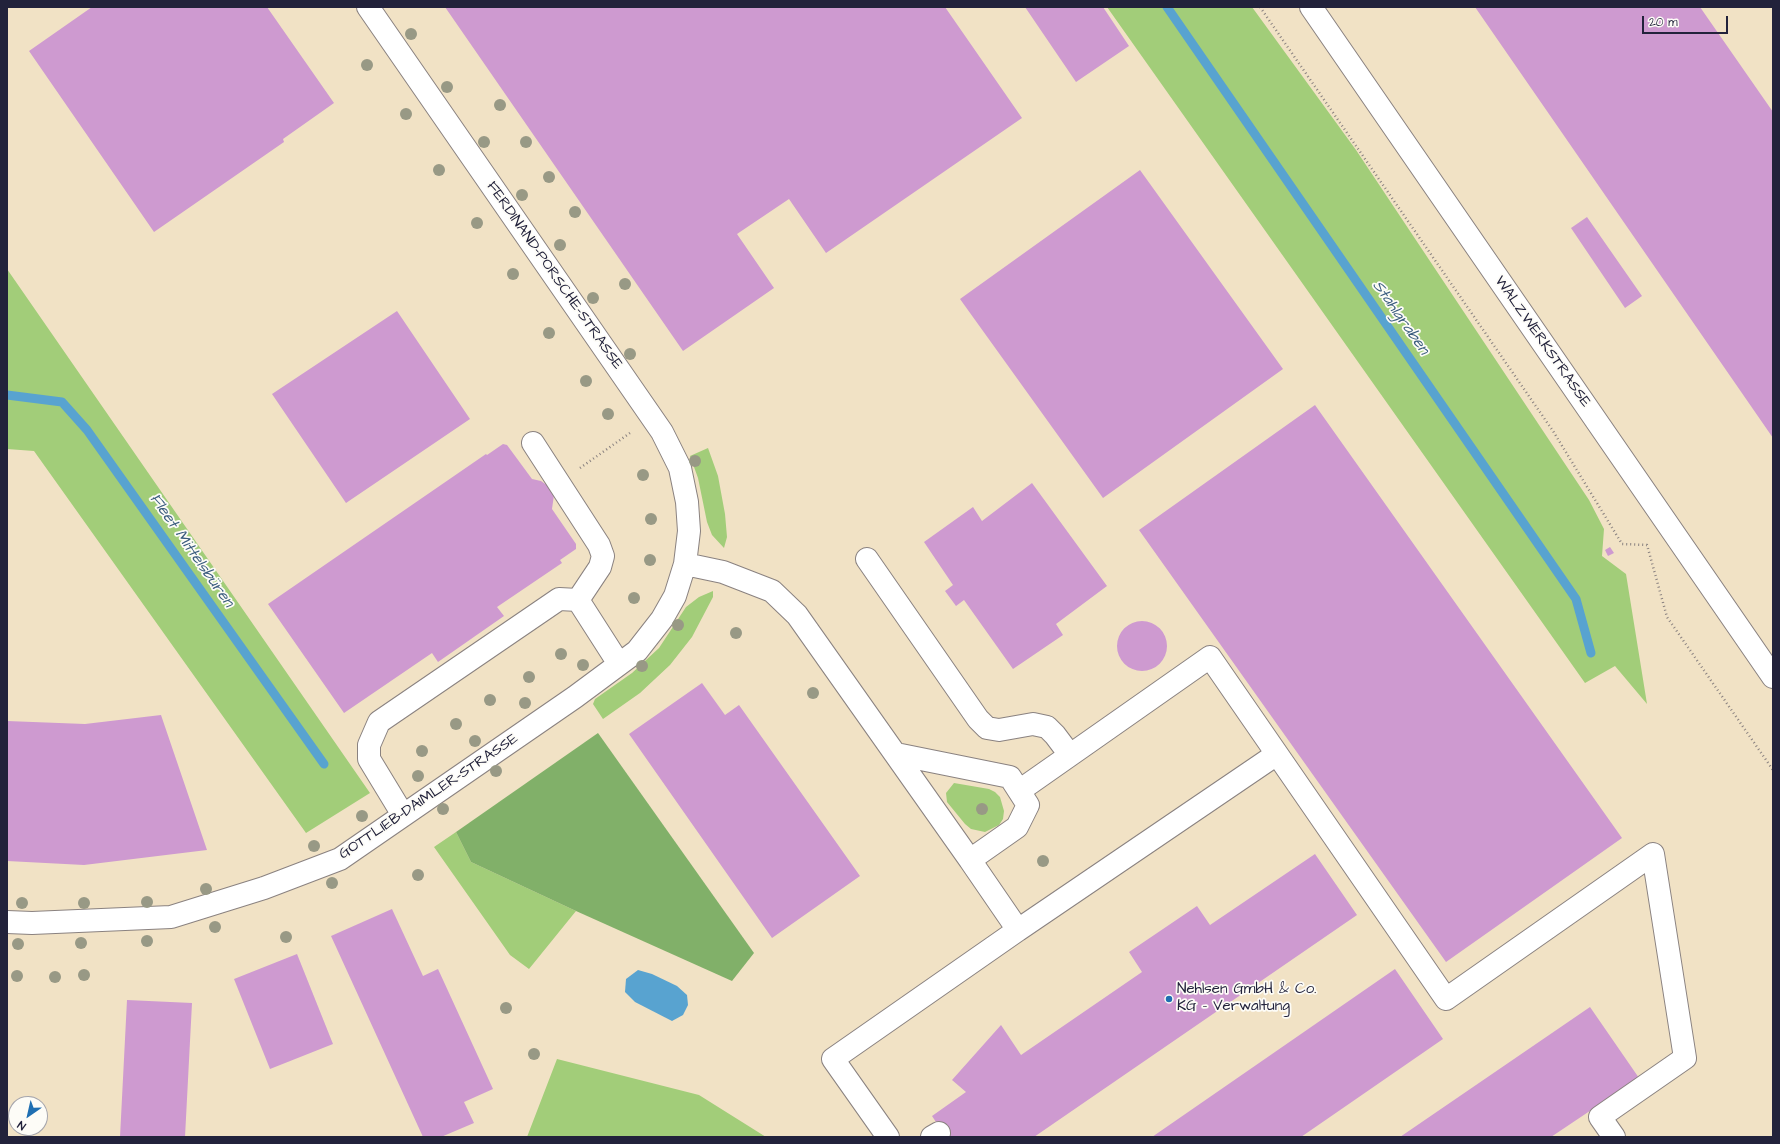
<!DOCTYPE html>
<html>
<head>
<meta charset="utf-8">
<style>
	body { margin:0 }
	#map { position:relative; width:1780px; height:1144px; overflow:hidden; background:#f1e2c5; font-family:"Architects Daughter",sans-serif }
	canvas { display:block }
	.frame { position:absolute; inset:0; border:8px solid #22223b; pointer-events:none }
	.north { position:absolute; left:8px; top:1096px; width:40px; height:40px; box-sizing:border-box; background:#fdfcf7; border:1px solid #a5a5ac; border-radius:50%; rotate:214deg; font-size:11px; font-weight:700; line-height:16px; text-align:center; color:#22223b }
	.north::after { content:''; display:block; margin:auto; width:14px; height:18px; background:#1f6fb2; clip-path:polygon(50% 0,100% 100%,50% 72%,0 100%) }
	.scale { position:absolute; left:1642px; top:16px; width:86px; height:18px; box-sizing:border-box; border:2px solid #22223b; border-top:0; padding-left:5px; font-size:12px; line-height:14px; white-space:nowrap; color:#22223b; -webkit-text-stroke:3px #fdfcf7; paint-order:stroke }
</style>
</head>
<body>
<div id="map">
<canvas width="1780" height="1144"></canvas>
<div class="frame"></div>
<div class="north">N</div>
<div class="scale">20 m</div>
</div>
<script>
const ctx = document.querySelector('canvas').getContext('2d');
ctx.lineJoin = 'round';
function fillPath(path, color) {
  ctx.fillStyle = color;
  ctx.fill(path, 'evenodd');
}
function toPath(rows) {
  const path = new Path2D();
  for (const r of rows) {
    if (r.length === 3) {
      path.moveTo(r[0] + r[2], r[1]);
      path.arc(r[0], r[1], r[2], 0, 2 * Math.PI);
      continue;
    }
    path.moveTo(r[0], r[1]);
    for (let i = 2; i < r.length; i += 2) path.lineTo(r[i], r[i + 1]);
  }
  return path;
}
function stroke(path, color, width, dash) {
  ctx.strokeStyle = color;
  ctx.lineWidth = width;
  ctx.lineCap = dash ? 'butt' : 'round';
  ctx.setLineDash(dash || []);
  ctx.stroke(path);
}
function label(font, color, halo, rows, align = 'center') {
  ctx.font = font + ' "Architects Daughter",sans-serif';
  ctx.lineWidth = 3.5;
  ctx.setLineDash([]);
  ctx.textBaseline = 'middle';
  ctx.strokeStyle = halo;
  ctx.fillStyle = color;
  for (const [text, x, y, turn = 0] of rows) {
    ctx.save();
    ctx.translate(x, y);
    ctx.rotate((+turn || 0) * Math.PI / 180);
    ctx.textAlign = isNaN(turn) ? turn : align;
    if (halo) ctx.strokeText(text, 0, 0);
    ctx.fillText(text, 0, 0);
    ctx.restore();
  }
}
fillPath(toPath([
	[1107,7,1252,7,1356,150,1589,500,1604,529,1602,556,1626,574,1647,704,1615,666,1585,683],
	[7,269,370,793,306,833,34,451,7,449],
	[708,448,718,476,725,514,727,537,724,548,712,535,707,522,698,478,690,456],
	[713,591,713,597,692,637,670,665,640,693,603,719,593,704,595,699,632,673,659,648,686,607,699,597],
	[954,783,989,789,995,792,1000,797,1004,811,1003,819,999,825,985,832,971,829,965,824,947,802,946,793],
	[456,832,471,862,576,911,529,969,510,955,434,847],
	[557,1059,699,1095,766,1137,527,1137]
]), '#a2cd79');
fillPath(toPath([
	[598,733,754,953,732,981,576,911,471,862,456,832]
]), '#81b069');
fillPath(toPath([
	[638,970,652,974,677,986,687,995,688,1005,683,1015,672,1021,635,1002,625,992,626,979]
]), '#58a3d0');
stroke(toPath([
	[1167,7,1576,599,1591,653],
	[7,395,62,402,87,430,324,764]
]), '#58a3d0', 9);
fillPath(toPath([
	[92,7,267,7,334,103,283,139,284,142,154,232,29,51],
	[445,7,945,7,1022,118,826,253,789,199,737,234,774,288,683,351],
	[1025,7,1103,7,1129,46,1076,82],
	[1475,7,1700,7,1773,112,1773,438],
	[1140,170,1283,369,1103,498,960,299],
	[1587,217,1642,296,1625,308,1571,228],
	[397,311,470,419,346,503,272,394],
	[1315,405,1622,838,1446,962,1139,530],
	[503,444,507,445,532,479,541,481,548,486,554,495,552,509,576,544,576,549,560,560,562,563,497,607,504,616,438,662,432,653,344,713,268,604,486,454,487,455],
	[1032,483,1107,586,1056,624,1063,635,1013,669,964,600,956,606,945,591,953,585,924,542,973,507,982,521],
	[1610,547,1614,553,1608,556,1605,550],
	[1142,646,25],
	[702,683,725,715,739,705,860,876,772,938,629,734],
	[161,715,207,850,84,865,7,861,7,721,85,724],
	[1315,854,1357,915,1034,1137,946,1137,932,1116,966,1092,952,1080,1001,1025,1021,1055,1142,972,1129,952,1197,906,1210,925],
	[392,909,423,976,438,969,493,1089,464,1102,474,1123,441,1137,423,1137,331,936],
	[297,954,333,1044,270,1069,234,979],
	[1395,969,1443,1039,1301,1137,1152,1137],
	[127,1000,192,1003,185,1137,120,1137],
	[1590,1007,1639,1078,1551,1137,1400,1137]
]), '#ce9ad0');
const minor = toPath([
	[1311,7,1773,677],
	[533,443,599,545,603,556,600,567,578,600],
	[867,559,978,719,987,728,999,730,1033,724,1047,727,1055,735,1070,755],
	[685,564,723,572,772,591,797,615,970,860,1017,827,1028,805,1010,777,896,754],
	[1019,791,1210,657,1277,754],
	[403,815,369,759,369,745,379,722,559,599,578,600,619,664],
	[970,860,1018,930,1277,754,1446,999,1653,854,1685,1058,1600,1117,1614,1137],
	[7,922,32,923,171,917,264,888,340,859,575,697,637,651,662,619,675,596,685,564,689,531,687,502,680,468,662,432,368,7],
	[888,1137,833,1059,1018,930],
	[932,1137,939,1133]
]);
stroke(minor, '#8a8280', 24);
stroke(toPath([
	[1260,7,1553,431,1622,544,1647,545,1667,617,1773,770],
	[580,468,630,433]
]), '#8a8280', 2.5, [1, 3]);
stroke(minor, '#fff', 22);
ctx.fillStyle = '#989985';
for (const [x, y] of [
	[411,34],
	[367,65],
	[447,87],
	[500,105],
	[406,114],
	[484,142],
	[526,142],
	[439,170],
	[549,177],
	[522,195],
	[575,212],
	[477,223],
	[560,245],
	[513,274],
	[625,284],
	[593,298],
	[549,333],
	[630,354],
	[586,381],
	[608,414],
	[695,461],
	[643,475],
	[651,519],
	[650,560],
	[634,598],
	[678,625],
	[736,633],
	[561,654],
	[583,665],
	[642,666],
	[529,677],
	[813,693],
	[490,700],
	[525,703],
	[456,724],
	[475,741],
	[422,751],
	[496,771],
	[418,776],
	[443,809],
	[982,809],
	[362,816],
	[314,846],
	[1043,861],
	[418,875],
	[332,883],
	[206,889],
	[147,902],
	[22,903],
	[84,903],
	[215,927],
	[286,937],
	[147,941],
	[81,943],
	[18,944],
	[84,975],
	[17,976],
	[55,977],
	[506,1008],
	[534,1054]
]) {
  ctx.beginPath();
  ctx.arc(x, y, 6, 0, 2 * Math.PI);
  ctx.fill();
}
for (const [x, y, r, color] of [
	[1169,999,4,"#1f6fb2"]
]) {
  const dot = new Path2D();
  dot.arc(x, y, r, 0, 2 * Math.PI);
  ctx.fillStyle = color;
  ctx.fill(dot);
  stroke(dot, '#fdfcf7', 1.5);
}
label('15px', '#22223b', '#fdfcf7', [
	["FERDINAND-PORSCHE-STRASSE",554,276,55],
	["WALZWERKSTRASSE",1542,342,55],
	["GOTTLIEB-DAIMLER-STRASSE",429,797,-34]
]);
label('15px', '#22223b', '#fdfcf7', [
	["Nehlsen GmbH & Co.",1177,990],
	["KG - Verwaltung",1177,1007]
], 'left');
label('italic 16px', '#3a5c7e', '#fdfcf7', [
	["Stahlgraben",1400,318,55],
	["Fleet Mittelsbüren",191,551,55]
]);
</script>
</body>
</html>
